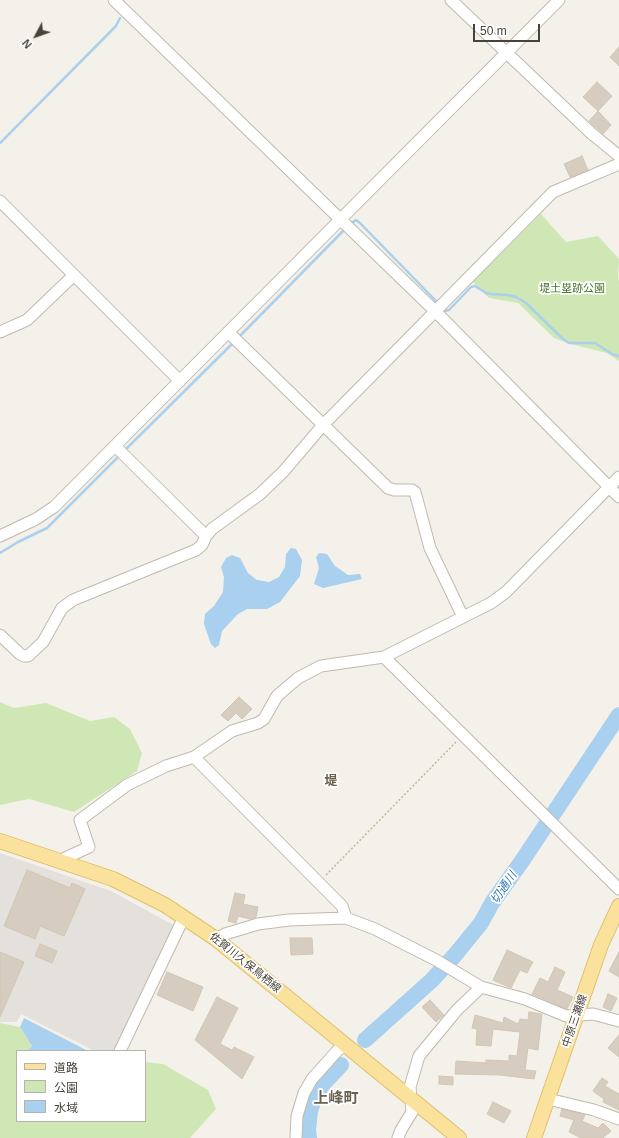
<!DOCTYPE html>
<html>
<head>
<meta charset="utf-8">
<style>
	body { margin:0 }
	#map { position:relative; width:619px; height:1138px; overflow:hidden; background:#f4f1ea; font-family:Arial,"Noto Sans JP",sans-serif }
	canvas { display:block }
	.legend { position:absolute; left:16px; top:1050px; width:130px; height:72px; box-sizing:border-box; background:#fff; border:1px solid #b6b3af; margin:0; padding:5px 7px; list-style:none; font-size:12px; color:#484238 }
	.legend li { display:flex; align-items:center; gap:8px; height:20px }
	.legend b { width:20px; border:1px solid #b6b3af }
	.north { position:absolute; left:16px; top:16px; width:40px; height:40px; -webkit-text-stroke:3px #fff; paint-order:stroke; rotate:229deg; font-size:11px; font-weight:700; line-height:16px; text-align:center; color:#484238 }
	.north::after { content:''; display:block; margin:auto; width:14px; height:18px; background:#484238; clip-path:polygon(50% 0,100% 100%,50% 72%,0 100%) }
	.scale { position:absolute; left:473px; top:24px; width:67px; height:18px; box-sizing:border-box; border:2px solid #484238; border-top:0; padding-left:5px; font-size:12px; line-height:14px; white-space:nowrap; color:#484238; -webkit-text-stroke:3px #fff; paint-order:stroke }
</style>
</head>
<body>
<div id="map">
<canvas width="619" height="1138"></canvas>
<ul class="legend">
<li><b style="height:5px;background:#fae29d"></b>道路</li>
<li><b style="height:11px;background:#cfe7b5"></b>公園</li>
<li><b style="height:11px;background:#a9d0ee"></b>水域</li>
</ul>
<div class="north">N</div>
<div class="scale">50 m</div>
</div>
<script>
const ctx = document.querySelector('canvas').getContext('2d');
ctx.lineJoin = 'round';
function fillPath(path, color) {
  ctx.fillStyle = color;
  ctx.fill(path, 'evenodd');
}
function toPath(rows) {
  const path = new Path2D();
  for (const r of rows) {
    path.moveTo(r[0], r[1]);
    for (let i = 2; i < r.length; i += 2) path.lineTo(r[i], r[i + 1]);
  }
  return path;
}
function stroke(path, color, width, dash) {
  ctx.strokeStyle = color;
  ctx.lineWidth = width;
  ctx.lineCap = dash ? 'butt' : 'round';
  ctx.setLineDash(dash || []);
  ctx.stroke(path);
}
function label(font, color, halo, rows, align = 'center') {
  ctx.font = font + ' Arial,"Noto Sans JP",sans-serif';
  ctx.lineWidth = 3.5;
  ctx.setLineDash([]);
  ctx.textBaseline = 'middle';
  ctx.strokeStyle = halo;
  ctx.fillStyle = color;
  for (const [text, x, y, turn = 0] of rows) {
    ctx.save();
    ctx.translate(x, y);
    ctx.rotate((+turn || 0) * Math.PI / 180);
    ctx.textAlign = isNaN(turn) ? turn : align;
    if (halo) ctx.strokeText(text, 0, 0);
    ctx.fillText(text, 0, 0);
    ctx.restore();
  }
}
fillPath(toPath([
	[0,853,111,891,177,927,117,1051,95,1051,21,1014,17,1022,0,1022]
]), '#e4e0db');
fillPath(toPath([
	[541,214,566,242,598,236,619,259,618,275,619,283,619,361,607,353,571,344,554,338,518,303,489,298,473,282],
	[0,702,14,708,46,703,90,721,114,717,130,729,142,753,137,771,74,812,29,799,0,805],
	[0,1023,20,1027,32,1046,27,1051,17,1051,17,1121,145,1121,145,1062,163,1064,208,1090,216,1109,190,1138,0,1138]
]), '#cfe7b5');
fillPath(toPath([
	[291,548,296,549,302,560,300,576,280,602,267,609,247,609,238,614,222,631,219,645,215,648,211,644,204,624,205,614,214,606,223,592,224,577,221,567,226,558,232,555,240,558,248,573,257,580,269,582,279,577,285,567,286,554],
	[319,553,327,554,335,566,348,575,360,574,362,579,323,588,314,584,319,568,316,557],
	[24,1018,88,1051,27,1051,32,1046,20,1027]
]), '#a9d0ee');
stroke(toPath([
	[0,143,116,26,120,18],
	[350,224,356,220,360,223,439,304],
	[442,308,445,311,449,310,471,287,475,286,486,293,491,294,507,295,516,297,526,303,563,339,569,343,595,343,612,354,619,356],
	[238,338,345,229],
	[124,451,234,342],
	[0,553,18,542,47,528,121,454]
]), '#a9d0ee', 2.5);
stroke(toPath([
	[365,1040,431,981,455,955,481,923,492,903,522,861,619,715],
	[309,1138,308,1130,310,1111,313,1102,322,1085,341,1065]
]), '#a9d0ee', 16);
const building = toPath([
	[619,47,619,66,610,57,619,47],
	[597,82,612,96,598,111,583,97,597,82],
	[598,111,611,125,603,134,589,121,598,111],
	[582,156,588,170,570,177,564,164,582,156],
	[239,697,252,709,242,719,236,713,228,721,221,715,239,697],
	[27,870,70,888,72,883,85,889,64,936,40,926,35,939,4,926,27,870],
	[235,893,245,895,243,904,258,907,256,917,250,919,238,916,236,923,228,921,235,893],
	[290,938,312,938,313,954,291,955,290,938],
	[40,944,57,951,52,963,35,956,40,944],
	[507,950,533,962,527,973,520,970,511,988,493,980,507,950],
	[0,952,24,962,0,1017,0,952],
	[619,952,619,977,609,971,619,952],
	[555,967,565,972,557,990,573,997,567,1009,532,994,540,978,548,982,555,967],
	[167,972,203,987,193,1011,157,995,167,972],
	[608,994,617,998,611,1011,603,1007,608,994],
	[217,997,238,1008,220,1044,232,1050,234,1047,254,1057,242,1079,195,1040,217,997],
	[430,1000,444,1015,436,1022,422,1007,430,1000],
	[529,1012,542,1014,538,1050,528,1048,525,1070,536,1071,534,1079,500,1075,455,1074,456,1061,486,1063,486,1060,509,1061,509,1055,517,1056,520,1032,493,1029,491,1046,476,1045,477,1029,472,1028,475,1015,503,1023,504,1017,518,1024,520,1019,528,1020,529,1012],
	[619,1035,619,1057,608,1048,619,1035],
	[439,1076,453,1077,453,1085,439,1084,439,1076],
	[602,1078,608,1082,605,1086,619,1094,619,1110,603,1102,604,1099,593,1091,602,1078],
	[493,1102,511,1111,504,1123,487,1114,493,1102],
	[562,1109,585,1115,582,1121,598,1128,603,1123,611,1131,603,1138,581,1138,569,1132,574,1120,560,1116,562,1109]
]);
fillPath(building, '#d6cdc0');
stroke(building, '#d0c6b3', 1);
const minor = toPath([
	[114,0,435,311,619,497],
	[451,0,591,133,619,156],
	[0,201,180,381],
	[0,332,27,320,74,275],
	[228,332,388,488,394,490,412,490,415,492,430,548,463,617],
	[115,446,206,536],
	[0,536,36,519,54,507,559,0],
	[0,635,20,654,24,656,28,656,43,642,62,608,73,600,196,550,202,545,206,536,212,529,260,494,283,472,323,425,553,192,619,164],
	[384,657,619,889],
	[194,757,342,906,346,918],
	[59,861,89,847,80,820,127,785,166,766,194,757,232,731,258,723,264,719,277,696,298,678,321,666,384,657,491,603,506,592,619,477],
	[216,939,225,934,258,924,289,920,346,918,375,929,436,960,481,987,525,999,566,1016,593,1014,619,1021],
	[120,1051,184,917],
	[548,1099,594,1110,619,1119],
	[296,1138,297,1116,304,1093,312,1079,338,1050,346,1045],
	[398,1138,401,1130,412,1112,410,1087,419,1056,457,1010,481,987]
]);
const major = toPath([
	[0,841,113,879,165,905,216,939,459,1138],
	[534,1138,601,945,619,906]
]);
stroke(minor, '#c0b9ad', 13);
stroke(major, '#dfc06d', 16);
stroke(toPath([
	[326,875,456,742]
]), '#c1b59e', 1.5, [2, 2]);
stroke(minor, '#fff', 11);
stroke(major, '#fae29d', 14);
label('11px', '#48782d', '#fff', [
	["堤土塁跡公園",572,289]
]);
label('11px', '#484238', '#fff', [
	["佐賀川久保鳥栖線",245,963,39],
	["中原三瀬線",575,1021,-71]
]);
label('italic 12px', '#3579b1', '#fff', [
	["切通川",504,888,-56]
]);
label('bold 13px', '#6a6050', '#fff', [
	["堤",331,781]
]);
label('bold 15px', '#6a6050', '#fff', [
	["上峰町",336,1099]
]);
</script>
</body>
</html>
